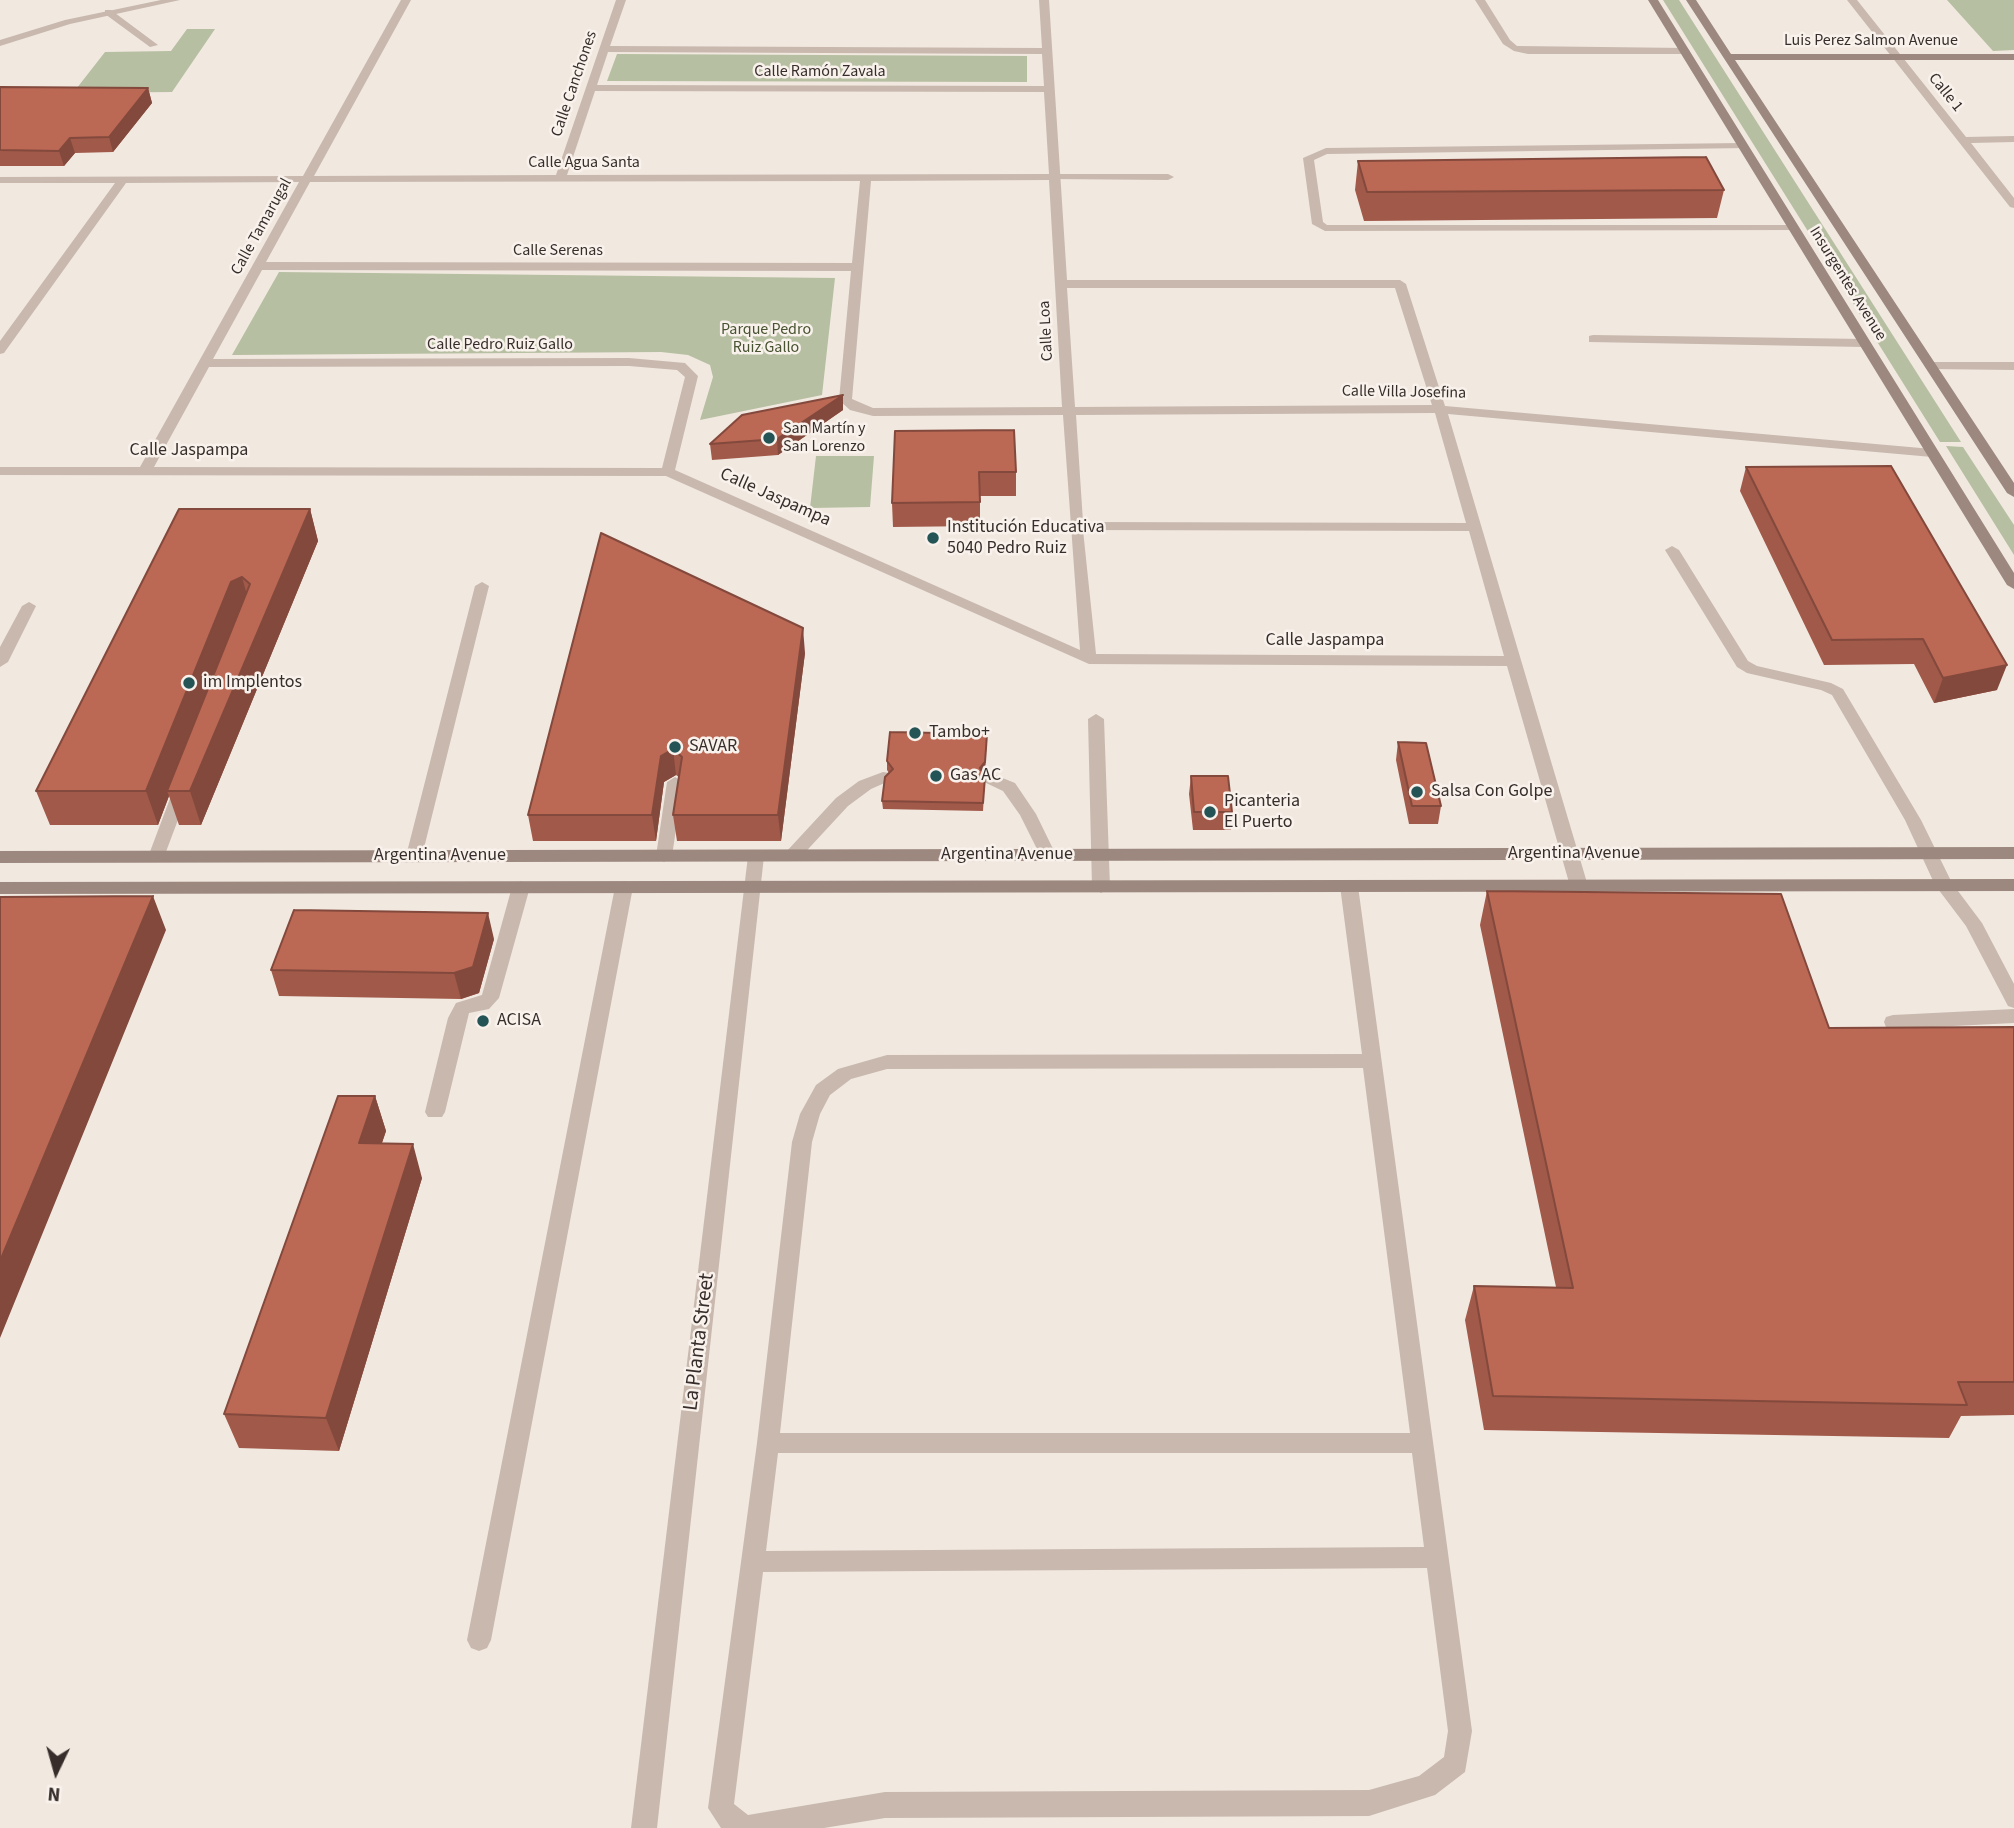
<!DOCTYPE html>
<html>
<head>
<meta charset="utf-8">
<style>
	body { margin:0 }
	#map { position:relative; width:2014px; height:1828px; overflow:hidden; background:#f1e8e0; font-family:"Source Sans 3",sans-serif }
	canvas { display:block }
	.north { position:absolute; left:21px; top:1737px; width:70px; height:70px; -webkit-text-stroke:5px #f9f2ec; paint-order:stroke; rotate:185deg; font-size:19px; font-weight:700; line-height:28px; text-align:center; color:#372e2b }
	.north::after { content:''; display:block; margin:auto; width:24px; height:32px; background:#372e2b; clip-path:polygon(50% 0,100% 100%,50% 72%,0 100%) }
</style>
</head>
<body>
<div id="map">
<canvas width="2014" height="1828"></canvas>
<div class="north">N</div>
</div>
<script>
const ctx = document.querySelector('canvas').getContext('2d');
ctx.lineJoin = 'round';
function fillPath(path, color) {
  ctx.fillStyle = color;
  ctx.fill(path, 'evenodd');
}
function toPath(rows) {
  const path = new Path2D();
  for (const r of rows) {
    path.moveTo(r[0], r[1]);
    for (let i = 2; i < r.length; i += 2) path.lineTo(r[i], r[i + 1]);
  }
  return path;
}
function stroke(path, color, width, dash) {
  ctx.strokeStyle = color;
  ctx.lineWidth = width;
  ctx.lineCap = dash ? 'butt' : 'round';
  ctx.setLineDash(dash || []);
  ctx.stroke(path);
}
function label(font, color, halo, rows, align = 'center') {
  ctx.font = font + ' "Source Sans 3",sans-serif';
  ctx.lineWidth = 5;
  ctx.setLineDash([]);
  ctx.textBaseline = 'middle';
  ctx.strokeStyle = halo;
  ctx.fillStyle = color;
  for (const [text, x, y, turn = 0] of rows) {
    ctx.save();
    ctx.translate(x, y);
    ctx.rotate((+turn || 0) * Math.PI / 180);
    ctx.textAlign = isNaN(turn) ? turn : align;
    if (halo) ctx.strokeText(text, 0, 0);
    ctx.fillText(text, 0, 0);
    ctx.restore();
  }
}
fillPath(toPath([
	[1663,0,1679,0,1961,442,1940,442],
	[1947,0,2014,0,2014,50,1993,51],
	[187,29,215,29,172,92,73,93,105,52,171,51],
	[617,54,1027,56,1027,82,607,81],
	[279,272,835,278,822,395,700,420,713,377,710,365,688,355,661,352,232,355],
	[1946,446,1963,447,2014,525,2014,555],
	[816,456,874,456,870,507,810,508]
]), '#b6bfa1');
fillPath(toPath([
	[1475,0,1485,0,1510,40,1517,46,1685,48,1690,51,1685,54,1528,54,1514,51,1503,44,1475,0],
	[105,10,111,10,158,45,150,47,105,14,105,10],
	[1743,143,1748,146,1747,148,1327,154,1314,160,1323,222,1327,225,1794,225,1798,226,1798,230,1325,231,1312,224,1303,158,1326,148,1743,143],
	[1055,174,1168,174,1174,177,1168,180,1051,179,1049,177,1055,174],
	[1593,335,1864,339,1870,343,1864,347,1589,342,1589,336,1593,335],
	[1672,546,1679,550,1748,661,1757,666,1831,683,1843,689,1921,820,1952,883,1982,923,2014,984,2014,1008,2008,1006,1966,926,1935,885,1905,820,1832,695,1821,690,1747,673,1737,667,1665,550,1672,546],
	[482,582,489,586,422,856,414,862,406,856,475,586,482,582],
	[29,602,36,606,8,662,0,667,0,647,22,606,29,602],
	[1096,714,1104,719,1110,887,1101,893,1092,887,1088,719,1096,714],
	[883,772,889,773,891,777,889,781,871,789,848,806,798,860,786,860,784,856,786,852,836,798,859,781,883,772],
	[990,773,1015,783,1036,814,1056,855,1054,859,1042,859,1020,815,1003,791,984,782,982,778,984,774,990,773],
	[675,777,683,782,672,856,664,862,656,856,667,782,675,777],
	[182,783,190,788,164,857,162,861,150,861,148,857,174,788,182,783],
	[1349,880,1358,886,1472,1731,1465,1772,1435,1795,1369,1816,885,1818,824,1828,721,1828,708,1808,757,1443,792,1142,800,1114,816,1085,838,1069,887,1055,1362,1054,1340,886,1349,880],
	[1363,1068,1410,1433,780,1433,812,1142,820,1114,830,1095,851,1079,887,1069,1363,1068],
	[778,1453,1412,1453,1424,1547,766,1551,778,1453],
	[1427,1568,1448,1731,1444,1757,1419,1776,1369,1790,885,1792,748,1815,734,1804,763,1572,1427,1568],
	[521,881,530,887,499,998,489,1009,469,1013,445,1112,442,1117,428,1117,425,1112,448,1018,456,1003,482,995,512,887,521,881],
	[624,881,633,887,491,1640,487,1648,479,1651,471,1648,467,1640,615,887,624,881],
	[2014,1009,2014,1023,1893,1029,1886,1027,1884,1022,1886,1017,1893,1015,2014,1009]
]), '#c8b8ad');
fillPath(toPath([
	[161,0,180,0,70,24,0,46,0,40,65,20,161,0],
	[401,0,411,0,314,176,556,175,616,0,626,0,610,46,1042,48,1039,0,1049,0,1067,280,1400,280,1406,284,1445,406,1932,449,1939,453,1932,457,1448,414,1588,886,1579,892,1570,886,1507,666,1089,664,666,476,0,475,0,467,140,467,299,182,126,183,4,353,0,354,0,341,115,183,0,183,0,177,303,176,401,0],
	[608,52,1042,54,1044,86,597,85,608,52],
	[595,91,1044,92,1049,174,567,175,595,91],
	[1049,180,1062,407,873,408,852,399,871,181,1049,180],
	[860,181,852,263,266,262,310,182,860,181],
	[262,270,851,271,839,400,850,410,873,416,1063,415,1080,650,675,470,698,376,685,363,629,358,213,359,262,270],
	[1067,288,1395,288,1432,405,1075,407,1067,288],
	[629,366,677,370,685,377,662,468,154,467,209,367,629,366],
	[1435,413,1466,523,1083,522,1076,415,1435,413],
	[1083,530,1469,531,1504,656,1096,654,1083,530],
	[1847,0,1857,0,1966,137,2014,136,2014,142,1971,143,2014,198,2014,208,2010,207,1847,0],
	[1933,362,2014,362,2014,370,1929,369,1929,363,1933,362]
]), '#c8b8ad');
fillPath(toPath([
	[756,850,764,856,657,1828,631,1828,748,856,756,850]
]), '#c8b8ad');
fillPath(toPath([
	[1648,0,1658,0,2014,573,2014,589,2007,585,1648,0],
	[1686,0,1696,0,1731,54,2014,54,2014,60,1735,60,2014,483,2014,497,2007,493,1686,0],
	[2014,847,2014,859,0,863,0,851,2014,847],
	[2014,879,2014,891,0,894,0,882,2014,879]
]), '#9c887e');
fillPath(toPath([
	[0,87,148,88,152,103,113,152,75,153,64,166,0,166],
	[1358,161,1724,190,1717,218,1364,221,1355,190],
	[843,395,843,410,778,455,712,460,710,444],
	[895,431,1016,472,1016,496,980,496,980,526,893,527,892,503],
	[1746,467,1997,690,1934,703,1914,664,1824,665,1740,491],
	[179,509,310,509,318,541,201,825,179,825,169,796,158,825,50,825,36,791],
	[805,653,781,841,677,841,673,815,679,777,676,775,664,782,656,841,533,841,528,815],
	[987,734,985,771,983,774,985,777,983,811,883,809,882,801,889,773,887,770,887,761],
	[1398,742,1441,806,1438,824,1409,824,1396,760],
	[1191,776,1232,812,1231,830,1193,830,1189,794],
	[1487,891,1829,1028,2014,1027,2014,1415,1961,1416,1949,1438,1484,1430,1465,1320,1474,1286,1556,1287,1480,925],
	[494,939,479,993,461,999,279,996,271,970],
	[375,1096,386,1131,382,1143,422,1178,339,1451,239,1448,224,1414]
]), '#a15949');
fillPath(toPath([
	[148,88,152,103,113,152,109,137],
	[70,138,75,153,64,166,59,151],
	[843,395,843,410,778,455,777,439],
	[310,509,318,541,201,825,190,791],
	[242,577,251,610,167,791,169,796,158,825,146,791,231,582],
	[803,628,805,653,781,841,778,815],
	[2007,665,1997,690,1934,703,1943,678],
	[987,734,985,771,980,777,980,768],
	[673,749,676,775,664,782,656,841,652,815,661,756],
	[153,896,166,930,0,1338,0,1261],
	[488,913,494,939,479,993,461,999,454,973],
	[375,1096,386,1131,370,1177,359,1143],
	[413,1144,422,1178,339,1451,326,1418]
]), '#83493c');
const building = toPath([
	[0,87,148,88,109,137,70,138,59,151,0,150,0,87],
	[1706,157,1724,190,1367,192,1358,161,1706,157],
	[843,395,777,439,710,444,742,415,843,395],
	[1014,430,1016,472,979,472,980,502,892,503,895,431,1014,430],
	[1891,466,2007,665,1943,678,1923,639,1832,640,1746,467,1891,466],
	[179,509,310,509,190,791,167,791,250,584,242,577,231,582,146,791,36,791,179,509],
	[601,533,803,628,778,815,673,815,682,757,673,749,661,756,652,815,528,815,601,533],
	[890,732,987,734,985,762,980,768,985,777,983,803,882,801,885,777,893,769,887,761,890,732],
	[1398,742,1426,743,1441,806,1412,806,1398,742],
	[1191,776,1228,776,1232,812,1194,812,1191,776],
	[1487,891,1781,894,1829,1028,2014,1027,2014,1382,1958,1382,1967,1405,1493,1396,1474,1286,1573,1288,1487,891],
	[153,896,0,1261,0,897,153,896],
	[294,910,488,913,473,967,454,973,271,970,294,910],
	[338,1096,375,1096,359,1143,413,1144,326,1418,224,1414,338,1096]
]);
fillPath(building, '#bb6855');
stroke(building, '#83493c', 2);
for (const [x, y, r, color] of [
	[769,438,7,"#245455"],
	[933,538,7,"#245455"],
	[189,683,7,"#245455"],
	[915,733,7,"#245455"],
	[675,747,7,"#245455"],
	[936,776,7,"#245455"],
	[1417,792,7,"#245455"],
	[1210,812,7,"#245455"],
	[483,1021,7,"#245455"]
]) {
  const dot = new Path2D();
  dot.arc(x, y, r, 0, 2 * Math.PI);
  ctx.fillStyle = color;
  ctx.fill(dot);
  stroke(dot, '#f9f2ec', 2.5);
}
label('16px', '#372e2b', '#f9f2ec', [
	["Luis Perez Salmon Avenue",1871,41],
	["Calle Ramón Zavala",820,72],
	["Calle Canchones",575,84,-71],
	["Calle 1",1945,93,51],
	["Calle Agua Santa",584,163],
	["Calle Tamarugal",262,227,-61],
	["Calle Serenas",558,251],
	["Insurgentes Avenue",1847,284,58],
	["Calle Loa",1047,331,-93],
	["Calle Pedro Ruiz Gallo",500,345],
	["Calle Villa Josefina",1404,393,1]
]);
label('16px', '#485331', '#f9f2ec', [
	["Parque Pedro",766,330],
	["Ruiz Gallo",766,348]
]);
label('16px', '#372e2b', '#f9f2ec', [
	["San Martín y",783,429],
	["San Lorenzo",783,447]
], 'left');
label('18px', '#372e2b', '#f9f2ec', [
	["Calle Jaspampa",189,451],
	["Calle Jaspampa",775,498,24],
	["Calle Jaspampa",1325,641],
	["Argentina Avenue",1574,854],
	["Argentina Avenue",1007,855],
	["Argentina Avenue",440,856]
]);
label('18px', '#372e2b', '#f9f2ec', [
	["Institución Educativa",947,528],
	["5040 Pedro Ruiz",947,549],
	["im Implentos",203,683],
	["Tambo+",929,733],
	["SAVAR",689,747],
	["Gas AC",950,776],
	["Salsa Con Golpe",1431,792],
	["Picanteria",1224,802],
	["El Puerto",1224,823],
	["ACISA",497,1021]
], 'left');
label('21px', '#372e2b', '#f9f2ec', [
	["La Planta Street",700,1342,-83]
]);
</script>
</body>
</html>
